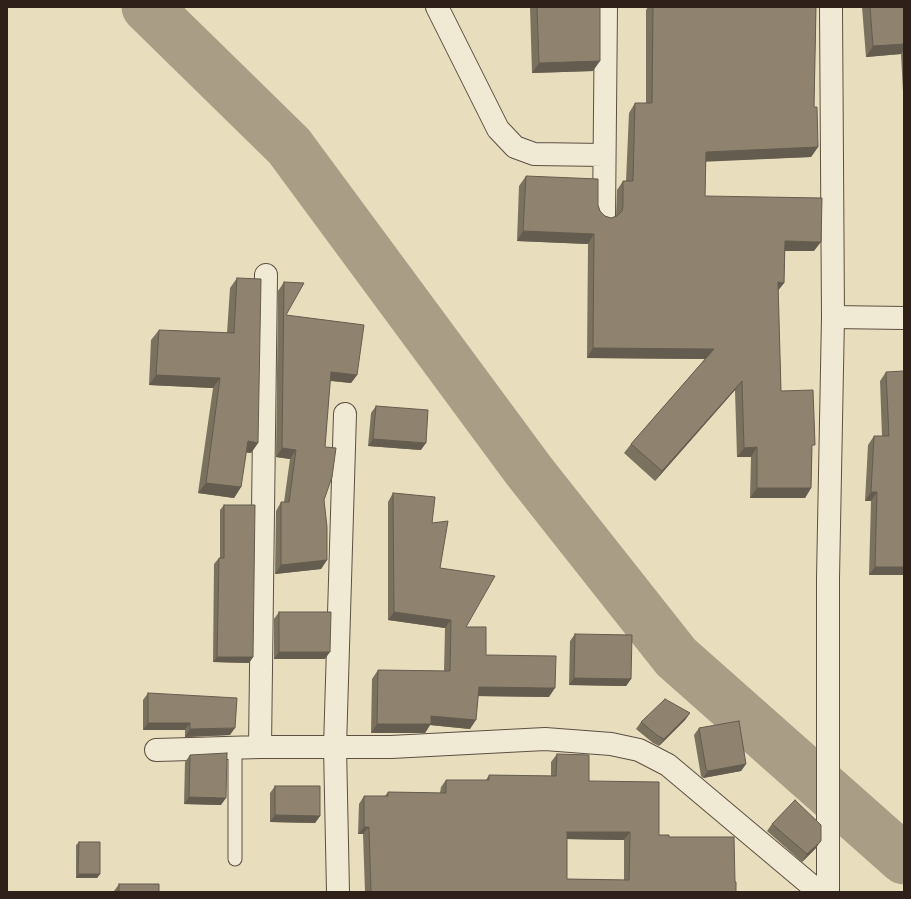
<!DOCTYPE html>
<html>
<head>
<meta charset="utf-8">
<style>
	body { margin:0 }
	#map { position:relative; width:911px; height:899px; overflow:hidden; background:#e8ddbd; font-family:"Sorts Mill Goudy",serif }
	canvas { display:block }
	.frame { position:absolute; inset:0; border:8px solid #2f211a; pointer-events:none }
</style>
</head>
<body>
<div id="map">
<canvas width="911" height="899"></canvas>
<div class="frame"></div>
</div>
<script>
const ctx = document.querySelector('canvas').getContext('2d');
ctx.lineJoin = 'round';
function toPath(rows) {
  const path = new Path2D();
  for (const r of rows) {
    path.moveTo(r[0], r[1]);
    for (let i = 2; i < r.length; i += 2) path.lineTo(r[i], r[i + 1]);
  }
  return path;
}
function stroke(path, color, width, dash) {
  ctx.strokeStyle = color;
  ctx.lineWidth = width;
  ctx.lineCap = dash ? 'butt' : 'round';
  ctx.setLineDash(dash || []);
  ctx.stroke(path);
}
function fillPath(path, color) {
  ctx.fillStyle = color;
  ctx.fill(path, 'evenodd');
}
stroke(toPath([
	[147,7,289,146,529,471,676,657,904,859]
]), '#a99d86', 51);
const service = toPath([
	[235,859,235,748]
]);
const minor = toPath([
	[437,7,498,129,515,147,534,154,604,155],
	[604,215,606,7],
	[833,317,904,318],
	[260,747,266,275],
	[156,750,260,747,391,747,545,739,611,744,639,750,668,765,819,892],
	[338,892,335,747,345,414]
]);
const tertiary = toPath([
	[828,892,828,578,833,317,831,7]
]);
stroke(service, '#5d5043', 15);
stroke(minor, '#5d5043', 24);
stroke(tertiary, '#5d5043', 24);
stroke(service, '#f0e9d4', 13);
stroke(minor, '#f0e9d4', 22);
stroke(tertiary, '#f0e9d4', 22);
fillPath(toPath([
	[530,7,600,7,593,71,532,73],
	[648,7,816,7,814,107,818,147,811,157,706,161,705,196,814,251,785,251,784,283,778,290,781,391,812,449,811,488,805,498,750,498,751,457,737,457,735,390,655,481,624,453,631,444,705,359,587,358,588,244,517,241,519,186,526,176,598,205,600,211,605,216,611,218,616,216,617,190,623,181,626,181,629,113,635,103,646,103,646,10],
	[862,7,904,7,904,111,901,54,866,57],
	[237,278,258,443,251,453,246,452,241,487,234,498,198,493,213,388,149,385,151,340,159,330,227,333,230,288],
	[284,282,286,315,357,375,351,383,330,381,325,447,324,500,327,560,321,569,275,574,276,511,281,502,284,502,290,459,276,457,278,291],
	[886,372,904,575,869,575,871,501,865,501,868,445,874,436,882,436,880,381],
	[376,406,421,450,368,446,371,413],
	[393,493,432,523,440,568,466,627,486,655,549,697,478,696,470,729,430,725,425,733,371,733,372,679,378,670,444,671,445,628,388,620,388,502],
	[224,505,253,657,249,663,213,662,214,564,219,558,220,558,220,510],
	[279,612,325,659,274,659,274,619],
	[575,634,631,679,626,686,569,685,570,641],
	[148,693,230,735,185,737,185,730,143,730,143,700],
	[690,713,685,720,659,746,653,743,636,729,641,722],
	[699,728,746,764,741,771,703,778,701,776,694,735],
	[557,754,589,781,659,835,669,837,735,882,736,892,365,892,363,834,358,834,359,804,364,796,385,796,388,792,440,793,441,787,446,780,486,780,489,775,551,776,551,762],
	[567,839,624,840,624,880,567,879],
	[190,755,221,805,184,804,185,762],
	[275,786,320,816,315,823,270,822,270,793],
	[772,824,816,848,802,862,767,831],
	[79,842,100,874,97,878,76,878,76,845],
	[119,884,159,892,114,892,114,891]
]), '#7b715f');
fillPath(toPath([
	[904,44,904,49,901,54,866,57,873,46],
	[600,61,593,71,532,73,539,63],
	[818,147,811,157,699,162,706,152],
	[523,231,594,234,588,244,517,241],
	[785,241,821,242,814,251,779,251],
	[778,282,784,283,777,292],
	[593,348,714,349,707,359,587,358],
	[331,372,357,375,351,383,325,380],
	[156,375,220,378,213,388,149,385],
	[742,381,735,390,655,481,662,471],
	[373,439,426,443,421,450,368,446],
	[248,441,258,443,251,453,241,452],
	[757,447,751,457,737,457,744,448],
	[282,448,296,450,290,459,276,457],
	[206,483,241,487,234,498,198,493],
	[757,488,811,488,805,498,750,498],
	[871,492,877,492,871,501,865,501],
	[327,560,321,569,275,574,281,565],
	[875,567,904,567,904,575,869,575],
	[394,612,451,620,445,628,388,620],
	[279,652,330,652,325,659,274,659],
	[217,657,253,657,249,663,213,662],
	[574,678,631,679,626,686,569,685],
	[479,687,555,688,549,697,473,696],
	[690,713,685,720,659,746,664,739],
	[431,716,476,720,470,729,430,725,425,733,371,733,377,724],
	[148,723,190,723,185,730,143,730],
	[235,728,230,735,185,737,190,729],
	[746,764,741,771,703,778,708,771],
	[189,797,226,798,221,805,184,804],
	[275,815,320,816,315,823,270,822],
	[364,827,369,827,363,834,358,834],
	[567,832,630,832,624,840,562,839],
	[821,841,816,848,802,862,807,854],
	[78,874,100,874,97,878,76,878]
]), '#645c4e');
const building = toPath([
	[537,7,600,7,600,61,539,63,537,7],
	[653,7,816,7,814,107,817,107,818,147,706,152,705,196,822,198,821,242,785,241,784,283,778,282,781,391,813,390,815,445,812,445,811,488,757,488,757,447,744,448,742,381,662,471,631,444,714,349,593,348,594,234,523,231,526,176,598,179,598,205,600,211,605,216,611,218,617,216,622,211,623,206,623,181,633,181,635,103,652,103,653,7],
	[870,7,904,7,904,44,873,46,870,7],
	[237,278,261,279,258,443,248,441,241,487,206,483,220,378,156,375,159,330,234,333,237,278],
	[284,282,304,283,286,315,364,325,357,375,331,372,325,447,336,448,332,477,324,500,327,527,327,560,281,565,281,502,289,502,296,450,282,448,284,282],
	[904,371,904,567,875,567,877,492,871,492,874,436,889,436,886,372,904,371],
	[376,406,428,410,426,443,373,439,376,406],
	[393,493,435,497,432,523,448,521,440,568,495,576,466,627,486,627,486,655,556,656,555,688,479,687,476,720,431,716,431,724,377,724,378,670,450,671,451,620,394,612,393,493],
	[224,505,255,505,253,657,217,657,219,558,224,558,224,505],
	[279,612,331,612,330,652,279,652,279,612],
	[575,634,632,635,631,679,574,678,575,634],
	[148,693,237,698,235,728,190,729,190,723,148,723,148,693],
	[665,699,690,713,664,739,658,736,641,722,665,699],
	[739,721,746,764,708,771,706,769,699,728,739,721],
	[227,753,226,798,189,797,190,755,227,753],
	[557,754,589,755,589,781,659,782,659,835,669,835,669,837,734,837,735,882,736,882,736,892,371,892,369,827,364,827,364,796,388,796,388,792,446,793,446,780,489,780,489,775,556,776,557,754],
	[567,832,630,832,629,880,567,879,567,832],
	[275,786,320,786,320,816,275,815,275,786],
	[795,800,821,825,821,841,807,854,772,824,795,800],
	[79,842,100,842,100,874,78,874,79,842],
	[119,884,159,884,159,892,119,892,119,884]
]);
fillPath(building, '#8f836f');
stroke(building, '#645c4e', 1);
</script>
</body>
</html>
